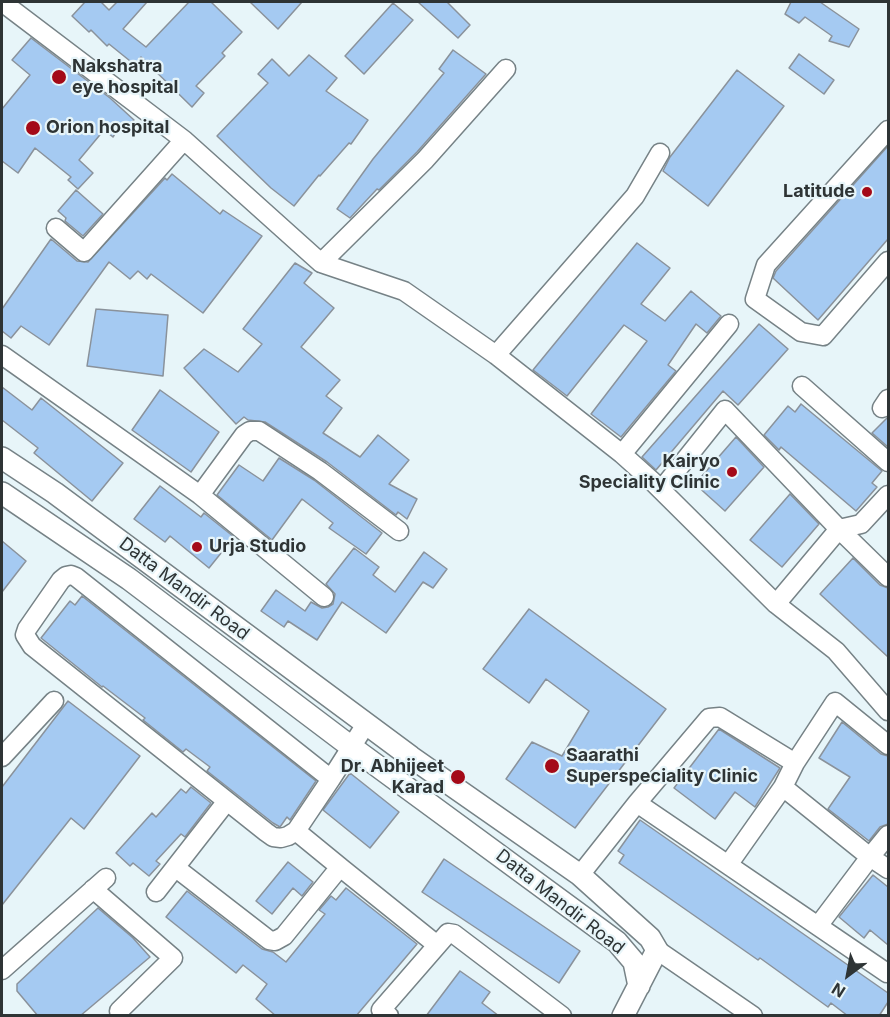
<!DOCTYPE html>
<html>
<head>
<meta charset="utf-8">
<style>
	body { margin:0 }
	#map { position:relative; width:890px; height:1017px; overflow:hidden; background:#e7f5f9; font-family:Inter,sans-serif }
	canvas { display:block }
	.frame { position:absolute; inset:0; border:3px solid #2e3435; pointer-events:none }
	.north { position:absolute; left:818px; top:945px; width:60px; height:60px; -webkit-text-stroke:4px #e7f5f9; paint-order:stroke; rotate:212deg; font-size:16px; font-weight:700; line-height:24px; text-align:center; color:#2e3435 }
	.north::after { content:''; display:block; margin:auto; width:21px; height:27px; background:#2e3435; clip-path:polygon(50% 0,100% 100%,50% 72%,0 100%) }
</style>
</head>
<body>
<div id="map">
<canvas width="890" height="1017"></canvas>
<div class="frame"></div>
<div class="north">N</div>
</div>
<script>
const ctx = document.querySelector('canvas').getContext('2d');
ctx.lineJoin = 'round';
function fillPath(path, color) {
  ctx.fillStyle = color;
  ctx.fill(path, 'evenodd');
}
function toPath(rows) {
  const path = new Path2D();
  for (const r of rows) {
    path.moveTo(r[0], r[1]);
    for (let i = 2; i < r.length; i += 2) path.lineTo(r[i], r[i + 1]);
  }
  return path;
}
function stroke(path, color, width, dash) {
  ctx.strokeStyle = color;
  ctx.lineWidth = width;
  ctx.lineCap = dash ? 'butt' : 'round';
  ctx.setLineDash(dash || []);
  ctx.stroke(path);
}
function label(font, color, halo, rows, align = 'center') {
  ctx.font = font + ' Inter,sans-serif';
  ctx.lineWidth = 4.5;
  ctx.setLineDash([]);
  ctx.textBaseline = 'middle';
  ctx.strokeStyle = halo;
  ctx.fillStyle = color;
  for (const [text, x, y, turn = 0] of rows) {
    ctx.save();
    ctx.translate(x, y);
    ctx.rotate((+turn || 0) * Math.PI / 180);
    ctx.textAlign = isNaN(turn) ? turn : align;
    if (halo) ctx.strokeText(text, 0, 0);
    ctx.fillText(text, 0, 0);
    ctx.restore();
  }
}
const building = toPath([
	[85,2,101,2,109,10,117,2,147,2,123,29,146,47,189,2,211,2,242,32,222,53,225,56,196,86,204,93,192,107,141,57,135,65,109,44,107,46,91,30,89,32,72,16,85,2],
	[250,2,302,2,278,29,250,2],
	[418,2,447,2,470,25,458,38,418,2],
	[791,2,820,2,859,29,849,47,829,41,832,36,805,17,799,23,785,14,791,2],
	[393,3,413,20,364,74,345,56,393,3],
	[31,38,110,98,134,120,122,133,118,129,113,137,104,130,79,160,93,173,78,189,68,180,71,177,35,148,18,173,2,161,2,109,30,75,12,60,31,38],
	[453,50,486,74,417,152,379,190,377,189,350,218,337,209,373,159,444,73,439,69,453,50],
	[799,54,834,80,824,94,789,68,799,54],
	[309,55,337,78,326,91,368,120,351,144,349,143,320,176,319,175,294,206,271,188,217,136,268,83,258,74,272,59,289,76,309,55],
	[737,70,784,106,708,206,663,171,670,157,737,70],
	[888,146,888,239,818,320,773,278,776,271,888,146],
	[172,174,220,214,223,210,262,236,203,313,151,274,147,279,138,271,130,279,109,262,49,345,21,326,11,338,2,331,2,309,51,239,77,261,88,262,165,178,167,180,172,174],
	[76,190,103,214,83,236,65,221,66,218,58,211,76,190],
	[637,243,670,268,641,304,665,321,691,291,721,316,707,333,696,324,668,365,676,371,621,437,591,414,647,341,624,325,567,396,533,370,637,243],
	[295,263,312,273,304,283,334,308,301,347,340,380,326,396,342,408,323,433,360,457,378,435,409,460,389,484,417,499,407,519,398,512,396,515,327,462,265,422,248,420,244,417,236,424,184,368,204,349,238,372,262,344,243,329,295,263],
	[96,309,168,315,163,376,87,366,96,309],
	[759,324,788,349,738,405,723,391,656,470,642,457,759,324],
	[2,387,32,410,41,398,123,463,92,501,34,453,38,448,2,420,2,387],
	[160,390,219,432,191,472,132,430,160,390],
	[801,404,882,471,872,483,877,487,856,511,781,447,779,450,764,435,788,406,795,412,801,404],
	[888,417,888,447,872,433,888,417],
	[736,437,764,467,725,511,695,484,736,437],
	[279,458,314,480,382,533,366,554,329,528,333,523,302,499,272,540,217,495,239,465,263,481,279,458],
	[160,486,201,517,204,513,234,537,209,568,170,536,165,542,134,519,160,486],
	[790,494,819,524,782,567,750,540,790,494],
	[2,541,26,561,2,592,2,541],
	[354,548,379,567,373,575,395,592,424,552,447,569,433,588,423,582,386,633,342,602,317,640,288,621,284,627,261,611,276,590,305,611,311,602,322,608,328,607,333,604,335,594,326,584,354,548],
	[853,558,880,585,888,588,888,657,820,594,853,558],
	[82,596,316,781,290,820,287,817,280,827,273,823,207,771,210,767,186,749,183,752,143,720,145,718,103,686,102,687,41,638,70,601,75,605,82,596],
	[529,609,666,709,575,828,506,779,532,742,562,756,589,711,546,679,529,703,483,669,529,609],
	[68,701,140,756,84,829,71,818,2,905,2,787,68,701],
	[842,722,881,754,888,756,888,824,880,827,869,841,828,809,850,777,819,758,842,722],
	[719,729,780,768,755,807,735,792,715,819,674,788,719,729],
	[350,773,399,812,370,848,323,810,350,773],
	[191,787,211,803,185,837,181,834,156,861,160,864,149,876,133,863,130,866,116,853,152,813,156,817,181,789,186,793,191,787],
	[640,820,888,993,888,1002,879,1016,848,1016,831,1003,828,1007,760,958,758,960,619,863,624,855,618,851,640,820],
	[444,859,580,951,559,983,422,892,444,859],
	[288,862,313,882,302,896,293,888,272,914,256,901,288,862],
	[873,875,888,887,888,945,870,930,864,938,839,917,873,875],
	[346,888,417,944,356,1016,276,1016,256,999,267,984,243,965,236,973,166,917,187,891,262,949,273,952,286,962,325,914,319,910,331,896,336,900,346,888],
	[98,908,133,938,150,957,80,1016,38,1016,17,991,17,984,98,908],
	[460,971,490,992,482,1003,499,1016,426,1016,460,971]
]);
fillPath(building, '#a5caf2');
stroke(building, '#8a929b', 1.5);
const minor = toPath([
	[2,2,184,140,321,263,404,291,496,355,622,454,651,480,776,604,836,651,888,711],
	[888,130,766,265,755,299,801,332,823,336,888,261],
	[56,228,84,252,184,140],
	[321,263,425,160,506,69],
	[2,355,200,495,324,597],
	[496,355,635,196,660,153],
	[802,386,888,462],
	[882,408,888,399],
	[622,454,729,324],
	[661,490,725,410,839,529,861,524,888,495],
	[200,495,244,435,250,431,259,431,320,471,399,531],
	[776,604,839,529,888,577],
	[2,757,54,701],
	[795,763,835,702,888,745],
	[331,779,366,724],
	[783,787,870,857,888,835],
	[637,803,709,718,720,717,795,763,783,787,728,865],
	[296,831,331,779,76,577,71,575,66,576,61,580,27,629,25,635,32,646,266,832,273,837,281,838,288,836,296,831,340,867],
	[176,868,269,940,275,941,284,936,340,867,437,945],
	[580,875,637,803,887,973],
	[93,889,173,958,119,1011],
	[156,892,227,801],
	[818,926,870,857,888,869],
	[657,950,753,1016],
	[2,970,106,878],
	[389,1016,381,1010,448,933,454,934,562,1016]
]);
const tertiary = toPath([
	[2,458,55,493,411,757,580,875,650,938,657,950,623,1016],
	[2,493,129,579,342,740,617,942,634,962,639,986]
]);
stroke(minor, '#768286', 21);
stroke(tertiary, '#768286', 24);
stroke(minor, '#fff', 18);
stroke(tertiary, '#fff', 21);
for (const [x, y, r, color] of [
	[59,77,8,"#a40a18"],
	[33,128,8,"#a40a18"],
	[867,192,6,"#a40a18"],
	[732,472,6,"#a40a18"],
	[197,547,6,"#a40a18"],
	[552,766,8,"#a40a18"],
	[458,777,8,"#a40a18"]
]) {
  const dot = new Path2D();
  dot.arc(x, y, r, 0, 2 * Math.PI);
  ctx.fillStyle = color;
  ctx.fill(dot);
  stroke(dot, '#e7f5f9', 2);
}
label('bold 18px', '#2e3435', '#e7f5f9', [
	["Nakshatra",72,67],
	["eye hospital",72,88],
	["Orion hospital",46,128],
	["Latitude",855,192,"right"],
	["Kairyo",720,462,"right"],
	["Speciality Clinic",720,483,"right"],
	["Urja Studio",209,547],
	["Saarathi",566,756],
	["Superspeciality Clinic",566,777],
	["Dr. Abhijeet",444,767,"right"],
	["Karad",444,788,"right"]
], 'left');
label('18px', '#2e3435', '#e7f5f9', [
	["Datta Mandir Road",184,589,37],
	["Datta Mandir Road",560,902,38]
]);
</script>
</body>
</html>
